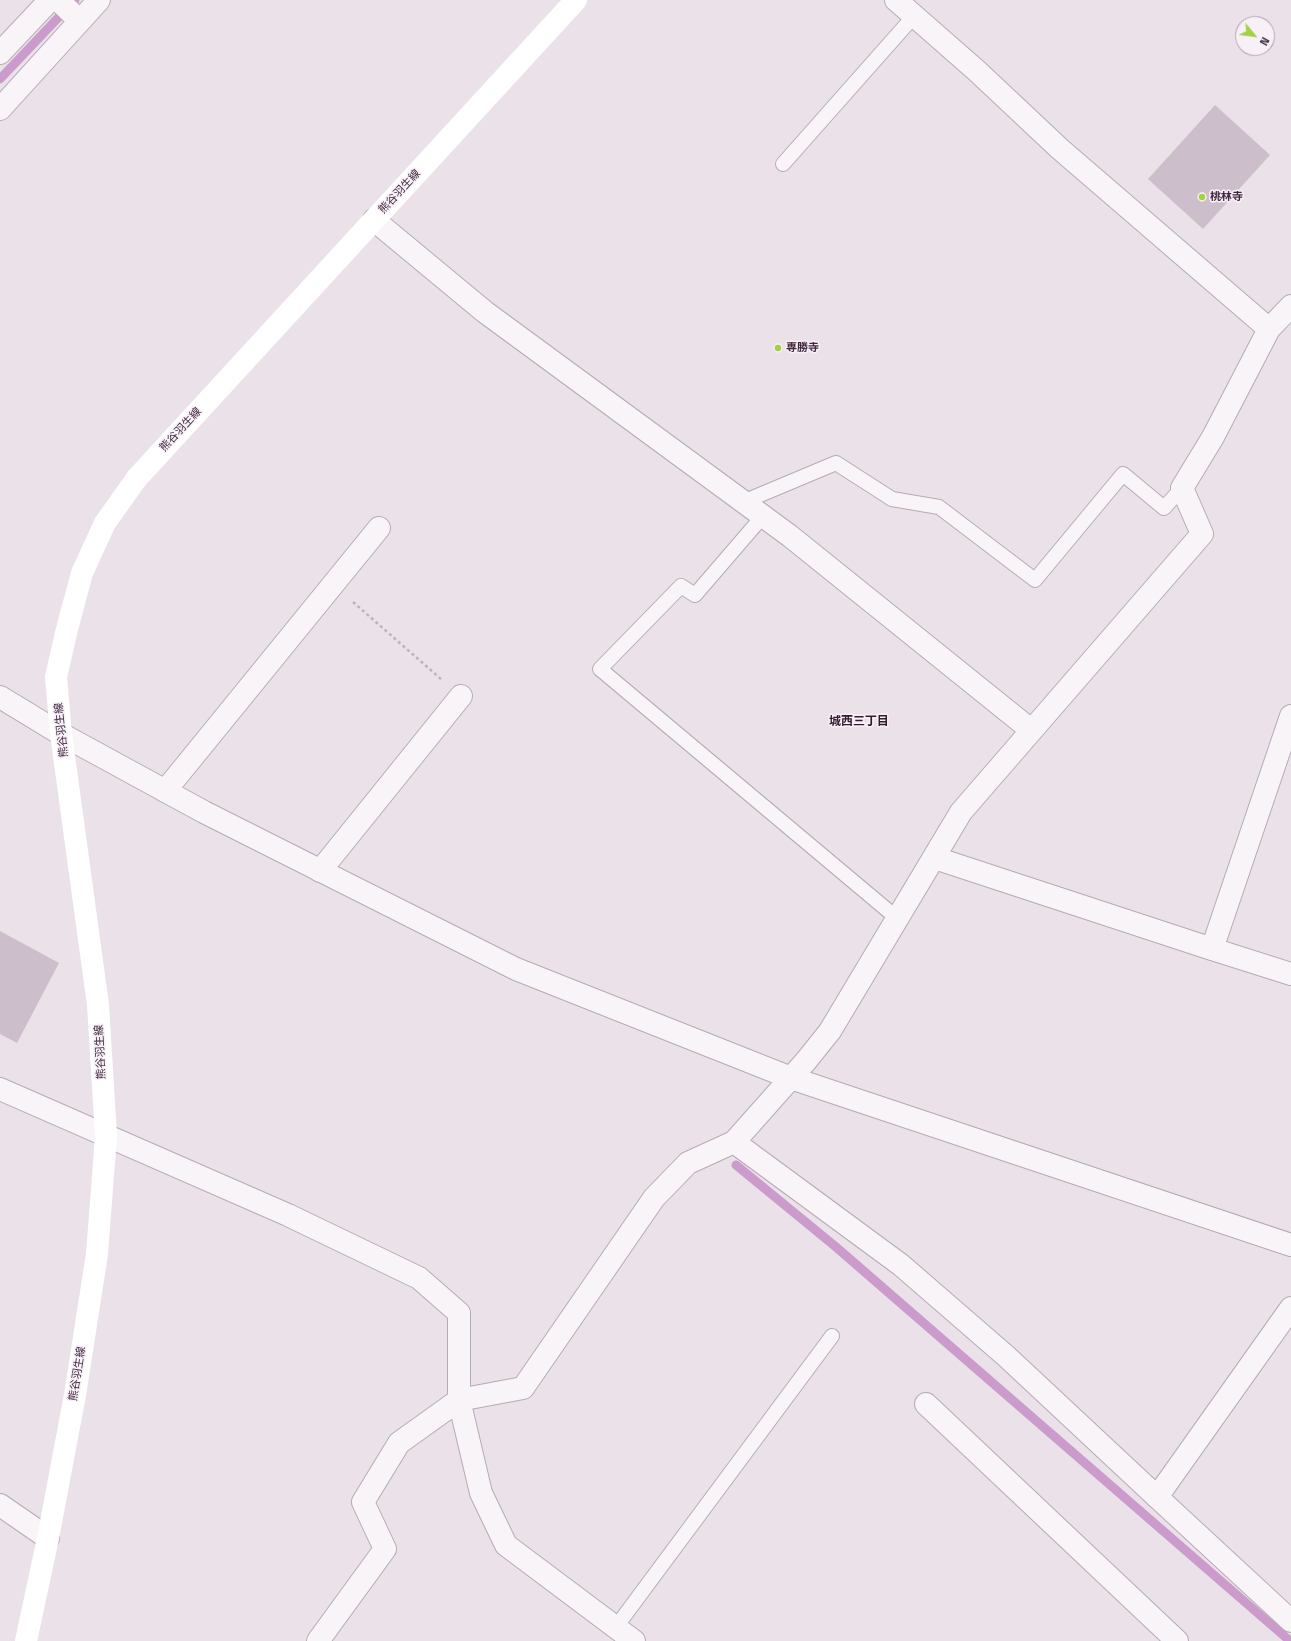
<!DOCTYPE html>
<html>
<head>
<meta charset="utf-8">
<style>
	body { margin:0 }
	#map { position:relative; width:1291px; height:1641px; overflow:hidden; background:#eae1e9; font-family:"Titillium Web",sans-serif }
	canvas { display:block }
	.north { position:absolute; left:1235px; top:16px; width:40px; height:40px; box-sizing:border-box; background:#f7f0f7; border:1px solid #afa0ad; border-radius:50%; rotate:119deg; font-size:11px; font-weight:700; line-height:16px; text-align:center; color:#42283f }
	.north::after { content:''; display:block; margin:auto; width:14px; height:18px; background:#a2d242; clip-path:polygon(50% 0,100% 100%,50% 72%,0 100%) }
</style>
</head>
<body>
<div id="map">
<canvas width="1291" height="1641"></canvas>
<div class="north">N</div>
</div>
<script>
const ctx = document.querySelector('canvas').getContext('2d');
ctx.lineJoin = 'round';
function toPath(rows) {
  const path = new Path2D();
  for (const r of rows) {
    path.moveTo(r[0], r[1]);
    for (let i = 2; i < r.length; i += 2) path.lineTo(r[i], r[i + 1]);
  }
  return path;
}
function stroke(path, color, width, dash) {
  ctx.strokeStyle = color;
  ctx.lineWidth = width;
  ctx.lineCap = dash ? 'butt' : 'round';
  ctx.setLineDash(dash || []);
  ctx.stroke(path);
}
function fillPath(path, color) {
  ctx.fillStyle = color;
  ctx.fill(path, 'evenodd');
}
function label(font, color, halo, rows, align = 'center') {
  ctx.font = font + ' "Titillium Web","Noto Sans JP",sans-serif';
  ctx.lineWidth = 3;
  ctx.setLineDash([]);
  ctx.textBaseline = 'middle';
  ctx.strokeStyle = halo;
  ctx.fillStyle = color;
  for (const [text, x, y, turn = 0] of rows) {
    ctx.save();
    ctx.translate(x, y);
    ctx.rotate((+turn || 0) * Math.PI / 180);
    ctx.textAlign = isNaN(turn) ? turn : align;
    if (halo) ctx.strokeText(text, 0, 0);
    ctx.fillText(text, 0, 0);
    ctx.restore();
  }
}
stroke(toPath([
	[0,79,75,0],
	[736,1165,836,1247,1290,1641]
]), '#cb9bcb', 9);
fillPath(toPath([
	[1215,105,1270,155,1203,229,1148,179],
	[0,931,59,963,17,1043,0,1034]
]), '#cdbecb');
const service = toPath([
	[783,164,914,16],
	[743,502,836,463,892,499,939,507,1035,580,1123,474,1164,508,1182,488],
	[763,516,695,595,681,586,600,669,898,919],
	[616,1627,832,1336]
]);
const minor = toPath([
	[58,0,80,21],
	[896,0,977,71,1060,149,1269,329],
	[0,53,50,0],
	[0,109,99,0],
	[374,220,485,312,790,536,1031,730],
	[165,791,379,528],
	[935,858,1212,949,1291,716],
	[320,871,461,696],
	[1212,949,1291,974],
	[0,1089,288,1215,419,1278,459,1313,459,1400,481,1493,506,1545,634,1641],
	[734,1142,901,1265,1006,1356,1157,1497,1291,1308],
	[926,1404,1177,1641],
	[0,1505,48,1538],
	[318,1641,385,1549,363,1502,399,1443,459,1400,523,1388,654,1198,688,1163,734,1142,806,1061,830,1031,961,812,1202,534,1182,488,1213,437,1269,329,1291,306]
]);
const tertiary = toPath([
	[0,697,61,734,204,812,516,969,791,1078,1291,1245],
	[1157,1497,1291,1621]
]);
stroke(service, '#b8aab6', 16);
stroke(minor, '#b8aab6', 24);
stroke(tertiary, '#b8aab6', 24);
stroke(toPath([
	[353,602,441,679]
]), '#beb3bc', 2.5, [3, 3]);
stroke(service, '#f8f4f7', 14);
stroke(minor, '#f8f4f7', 22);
stroke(tertiary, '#f8f4f7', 22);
stroke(toPath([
	[26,1641,48,1538,75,1395,97,1254,106,1136,98,1005,61,734,56,677,67,629,82,573,105,523,137,478,576,0]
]), '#fff', 22);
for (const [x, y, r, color] of [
	[1202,197,4,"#a2d242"],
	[778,348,4,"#a2d242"]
]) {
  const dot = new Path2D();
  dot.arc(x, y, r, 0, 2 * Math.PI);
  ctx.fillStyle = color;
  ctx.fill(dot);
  stroke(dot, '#f7f0f7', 1.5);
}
label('11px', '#42283f', '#f7f0f7', [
	["熊谷羽生線",400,192,-47],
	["熊谷羽生線",181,430,-47],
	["熊谷羽生線",62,730,-96],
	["熊谷羽生線",101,1052,-93],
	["熊谷羽生線",78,1374,-81]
]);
label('bold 11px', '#42283f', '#f7f0f7', [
	["桃林寺",1210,197],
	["専勝寺",786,348]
], 'left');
label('bold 12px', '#331b2f', '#f7f0f7', [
	["城西三丁目",859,722]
]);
</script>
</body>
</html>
